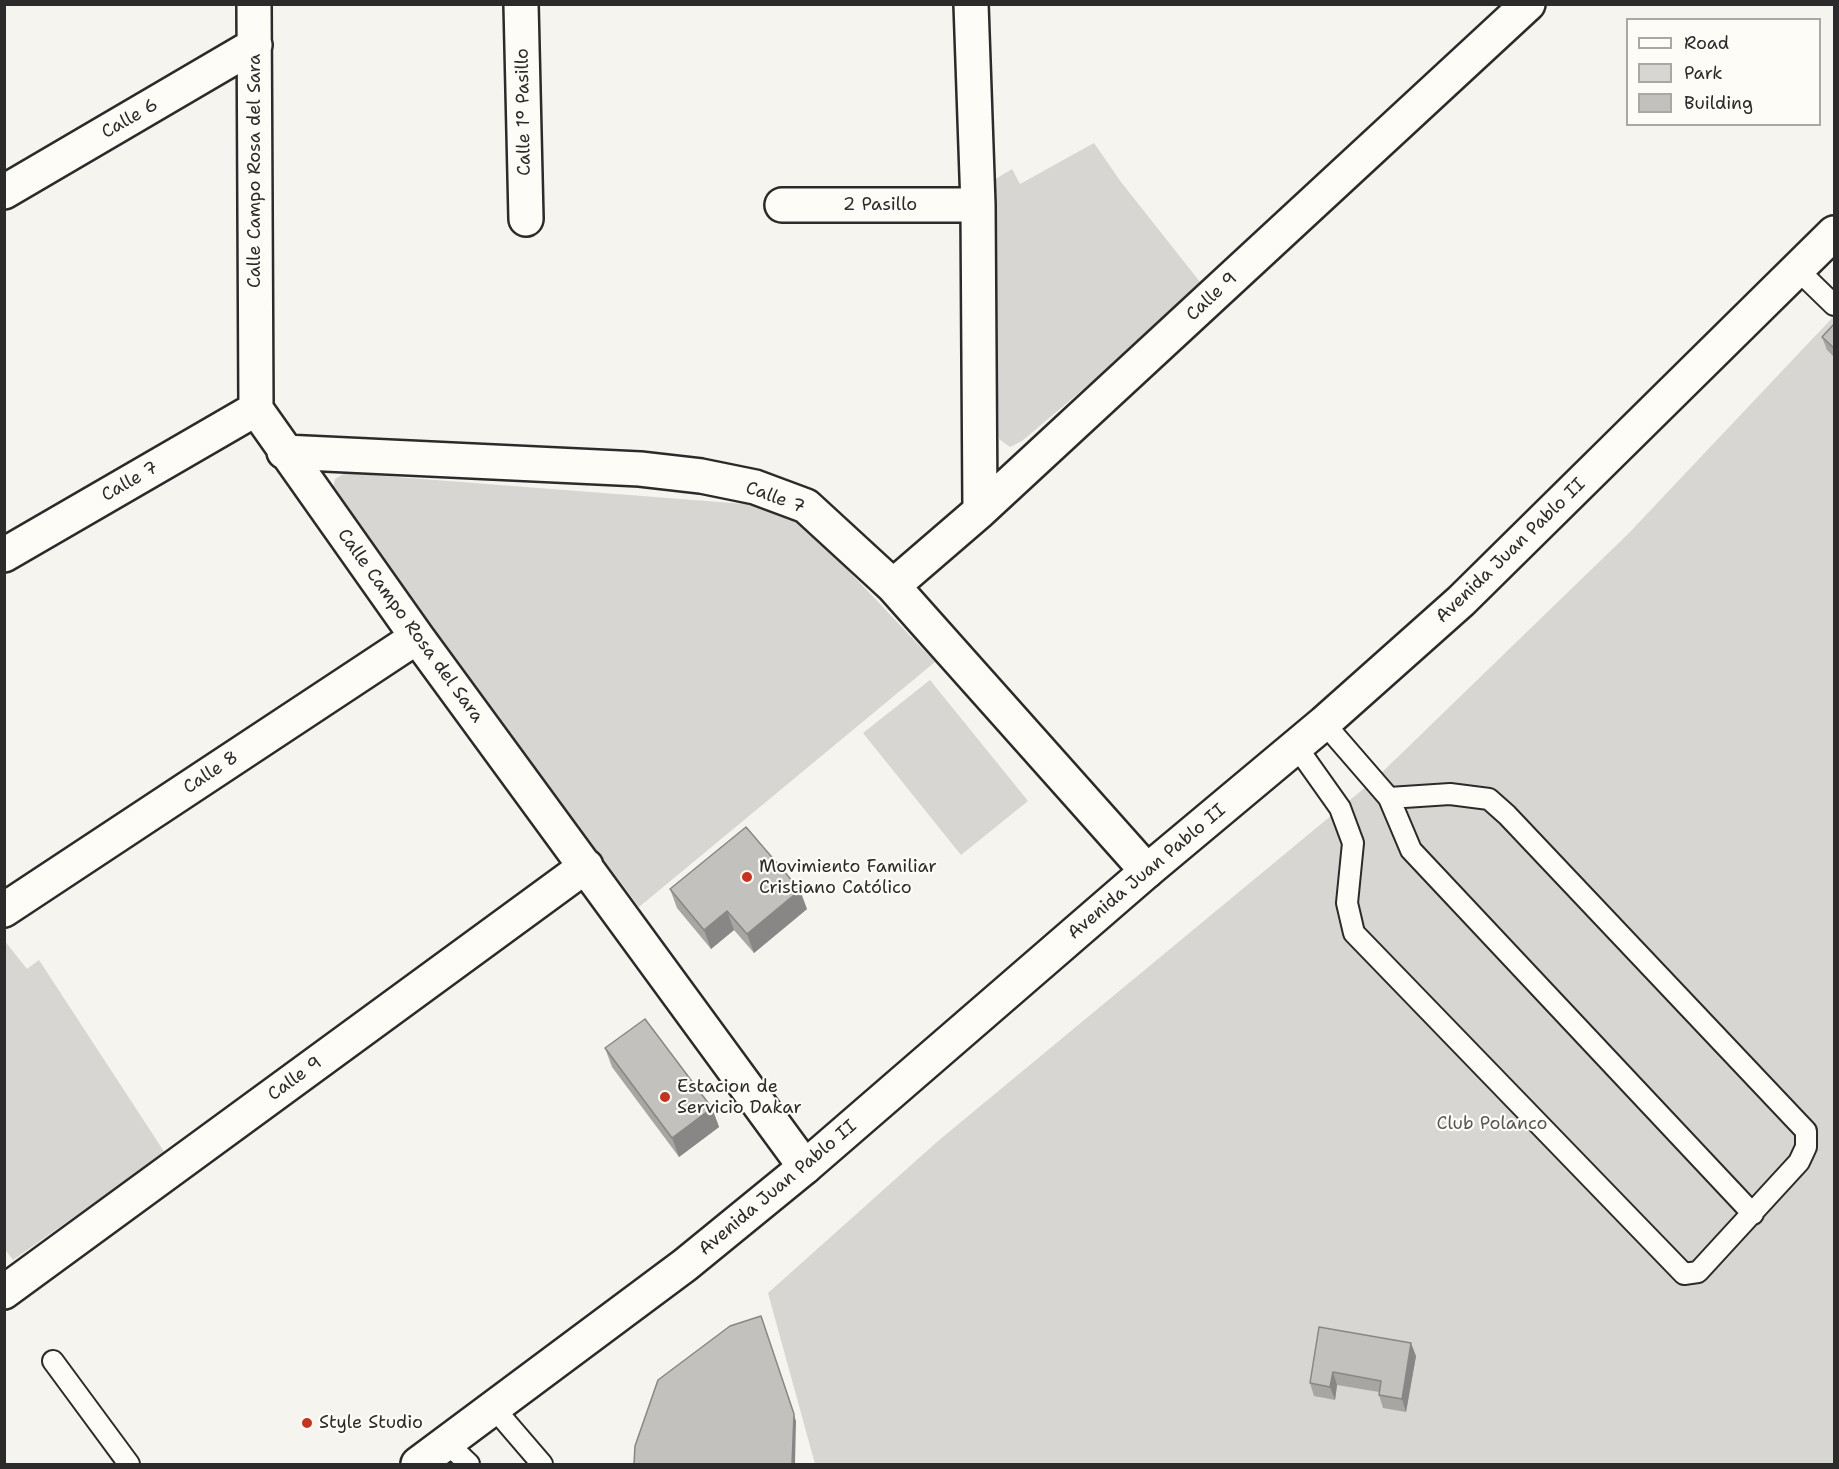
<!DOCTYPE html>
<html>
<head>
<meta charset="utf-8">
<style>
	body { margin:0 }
	#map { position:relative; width:1839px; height:1469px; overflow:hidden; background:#f5f4ef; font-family:"Shantell Sans",sans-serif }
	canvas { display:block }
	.frame { position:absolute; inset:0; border:6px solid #2b2b2b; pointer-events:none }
	.legend { position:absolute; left:1626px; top:18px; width:195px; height:108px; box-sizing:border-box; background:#fdfcf7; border:2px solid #a9a8a5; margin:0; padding:8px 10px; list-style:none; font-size:18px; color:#2b2b2b }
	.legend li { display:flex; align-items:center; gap:12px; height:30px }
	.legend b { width:30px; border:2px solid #a9a8a5 }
</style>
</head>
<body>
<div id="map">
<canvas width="1839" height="1469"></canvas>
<div class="frame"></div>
<ul class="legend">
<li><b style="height:8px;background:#fdfcf7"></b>Road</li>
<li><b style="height:16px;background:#d7d6d2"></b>Park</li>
<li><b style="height:16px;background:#c2c1be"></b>Building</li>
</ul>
</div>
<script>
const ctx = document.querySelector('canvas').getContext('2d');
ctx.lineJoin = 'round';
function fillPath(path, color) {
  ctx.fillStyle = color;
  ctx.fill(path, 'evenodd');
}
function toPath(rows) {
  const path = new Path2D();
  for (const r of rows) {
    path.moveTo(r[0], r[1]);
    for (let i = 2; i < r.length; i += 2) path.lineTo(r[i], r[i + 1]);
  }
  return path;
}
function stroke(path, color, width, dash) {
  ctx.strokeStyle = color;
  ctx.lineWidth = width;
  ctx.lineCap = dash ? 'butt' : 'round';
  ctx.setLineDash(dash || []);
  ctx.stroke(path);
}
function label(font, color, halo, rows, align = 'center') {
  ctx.font = font + ' "Shantell Sans",sans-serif';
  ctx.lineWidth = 4.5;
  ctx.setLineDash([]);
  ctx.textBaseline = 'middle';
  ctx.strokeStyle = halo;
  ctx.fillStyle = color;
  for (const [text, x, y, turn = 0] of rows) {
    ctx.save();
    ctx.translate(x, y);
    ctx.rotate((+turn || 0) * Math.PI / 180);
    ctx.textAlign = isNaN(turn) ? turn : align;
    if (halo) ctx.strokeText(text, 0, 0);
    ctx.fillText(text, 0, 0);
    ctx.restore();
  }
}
fillPath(toPath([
	[1094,143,1121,182,1204,287,1022,441,1010,447,999,439,992,181,1012,169,1020,184],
	[1834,316,1834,1464,815,1464,768,1293,938,1141,1373,781,1629,533],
	[345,473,745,504,788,517,809,529,935,662,639,907,331,495,335,479],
	[930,680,1028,801,961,855,863,733],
	[4,940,27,969,39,960,165,1153,13,1260,4,1248]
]), '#d7d6d2');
const lane = toPath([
	[1799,271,1834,305],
	[1324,723,1389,798,1411,850,1753,1214],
	[1296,746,1340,808,1353,843,1347,903,1354,933,1684,1274,1698,1272,1799,1162,1806,1147,1806,1131,1507,815,1489,799,1450,794,1389,798],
	[53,1361,129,1464],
	[493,1407,542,1464],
	[447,1443,469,1464]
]);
const street = toPath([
	[254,4,256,409,417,637,805,1167],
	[521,4,526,219],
	[971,4,978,205,980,511],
	[4,192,255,45],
	[782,205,978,205],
	[284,452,640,469,701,476,755,487,806,506,893,586,1147,871],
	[4,555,256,409],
	[893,586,980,511,1528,4],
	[4,910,417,637],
	[4,1292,586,866]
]);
const secondary = toPath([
	[418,1464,685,1265,805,1167,1147,871,1324,723,1461,601,1834,233]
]);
stroke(lane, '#2b2b2b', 24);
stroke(street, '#2b2b2b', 38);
stroke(secondary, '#2b2b2b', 38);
stroke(lane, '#fdfcf7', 20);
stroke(street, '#fdfcf7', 33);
stroke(secondary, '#fdfcf7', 33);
fillPath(toPath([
	[1834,324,1834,357,1827,350,1822,337],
	[670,889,807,909,754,953,734,930,711,949,677,908],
	[605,1048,712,1108,719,1127,679,1157,612,1067],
	[1319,1327,1416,1356,1406,1412,1383,1408,1379,1395,1379,1392,1337,1385,1335,1400,1314,1396,1310,1383]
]), '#a7a6a3');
fillPath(toPath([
	[800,890,807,909,754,953,747,934],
	[727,911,734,930,711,949,704,930],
	[712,1108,719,1127,679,1157,672,1138],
	[761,1316,796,1421,795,1464,792,1464],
	[1411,1343,1416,1356,1406,1412,1402,1399],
	[1333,1372,1337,1385,1335,1400,1330,1387]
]), '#888785');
const building = toPath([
	[1834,324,1834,348,1822,337,1834,324],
	[746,827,800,890,747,934,727,911,704,930,670,889,746,827],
	[645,1019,712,1108,672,1138,605,1048,645,1019],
	[761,1316,794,1414,792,1464,634,1464,635,1446,658,1380,730,1326,761,1316],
	[1319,1327,1411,1343,1402,1399,1379,1395,1381,1381,1333,1372,1330,1387,1310,1383,1319,1327]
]);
fillPath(building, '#c2c1be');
stroke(building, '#888785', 1.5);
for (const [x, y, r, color] of [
	[747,877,6,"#c8321e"],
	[665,1097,6,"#c8321e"],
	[307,1423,6,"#c8321e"]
]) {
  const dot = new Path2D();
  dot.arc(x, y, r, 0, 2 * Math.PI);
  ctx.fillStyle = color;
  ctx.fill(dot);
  stroke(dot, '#fdfcf7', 2);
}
label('18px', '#2b2b2b', '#fdfcf7', [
	["Calle 1º Pasillo",524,112,-91],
	["Calle 6",130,119,-30],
	["Calle Campo Rosa del Sara",255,171,-90],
	["2 Pasillo",880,205],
	["Calle 9",1212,297,-43],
	["Calle 7",130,482,-30],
	["Calle 7",775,498,20],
	["Avenida Juan Pablo II",1511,551,-44],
	["Calle Campo Rosa del Sara",410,626,54],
	["Calle 8",211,773,-34],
	["Avenida Juan Pablo II",1147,872,-40],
	["Calle 9",295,1079,-36],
	["Avenida Juan Pablo II",778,1188,-40]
]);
label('18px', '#2b2b2b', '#fdfcf7', [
	["Movimiento Familiar",759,867],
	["Cristiano Católico",759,888],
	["Estacion de",677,1087],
	["Servicio Dakar",677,1108],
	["Style Studio",319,1423]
], 'left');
label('18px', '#565655', '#fdfcf7', [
	["Club Polanco",1492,1124]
]);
</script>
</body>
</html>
